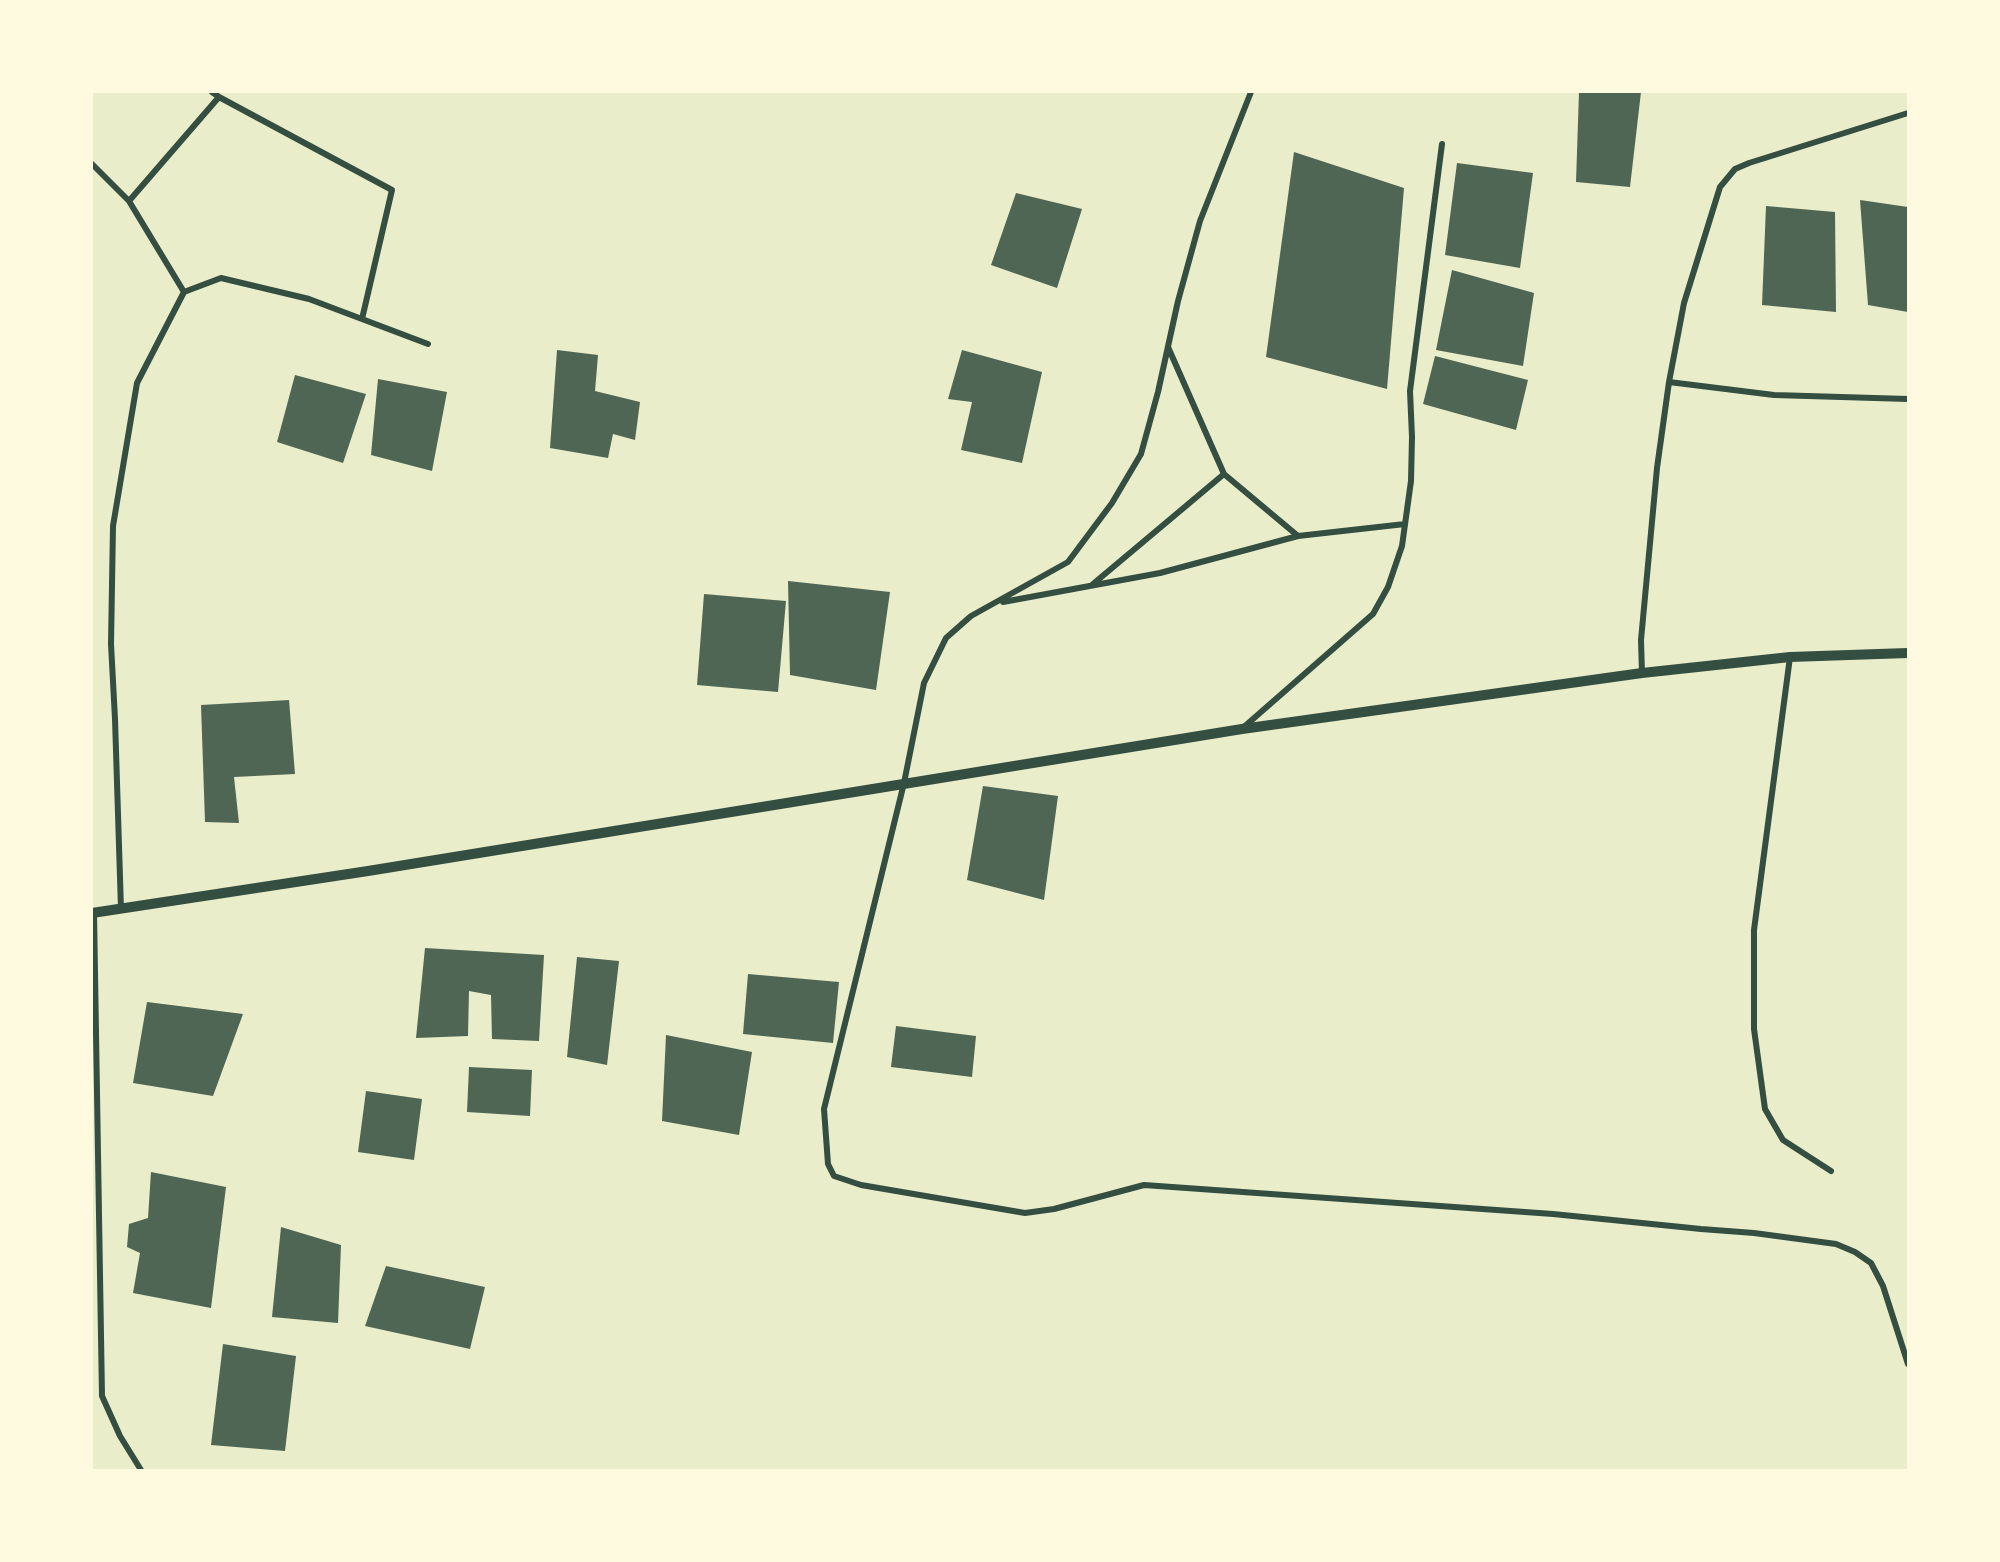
<!DOCTYPE html>
<html>
<head>
<meta charset="utf-8">
<style>
	body { margin:0 }
	#map { position:relative; width:2000px; height:1562px; overflow:hidden; background:#e9edc9; font-family:"Roboto Condensed",sans-serif }
	canvas { display:block }
	.frame { position:absolute; inset:0; border:93px solid #fefae0; pointer-events:none }
</style>
</head>
<body>
<div id="map">
<canvas width="2000" height="1562"></canvas>
<div class="frame"></div>
</div>
<script>
const ctx = document.querySelector('canvas').getContext('2d');
ctx.lineJoin = 'round';
function fillPath(path, color) {
  ctx.fillStyle = color;
  ctx.fill(path, 'evenodd');
}
function toPath(rows) {
  const path = new Path2D();
  for (const r of rows) {
    path.moveTo(r[0], r[1]);
    for (let i = 2; i < r.length; i += 2) path.lineTo(r[i], r[i + 1]);
  }
  return path;
}
function stroke(path, color, width, dash) {
  ctx.strokeStyle = color;
  ctx.lineWidth = width;
  ctx.lineCap = dash ? 'butt' : 'round';
  ctx.setLineDash(dash || []);
  ctx.stroke(path);
}
fillPath(toPath([
	[1579,92,1641,92,1630,187,1576,182],
	[1294,152,1404,188,1387,389,1266,357],
	[1457,163,1533,173,1520,268,1445,255],
	[1016,193,1082,209,1057,288,991,265],
	[1860,200,1908,207,1908,312,1868,305],
	[1766,206,1835,212,1836,312,1762,305],
	[1452,270,1534,293,1523,366,1436,350],
	[557,350,598,355,595,391,640,402,635,440,613,434,608,458,550,448],
	[962,350,1042,372,1022,463,961,450,972,402,948,399],
	[1435,356,1528,380,1516,430,1423,404],
	[295,375,366,394,343,463,277,442],
	[378,379,447,392,432,471,371,455],
	[788,581,890,592,876,690,790,675],
	[704,594,786,601,778,692,697,685],
	[289,700,295,774,234,777,239,823,205,822,201,705],
	[983,786,1058,796,1044,900,967,880],
	[425,948,544,955,539,1041,492,1039,491,995,469,991,468,1036,416,1038],
	[577,957,619,961,607,1065,567,1057],
	[748,974,839,982,833,1043,743,1034],
	[147,1002,243,1014,213,1096,133,1083],
	[896,1026,976,1036,972,1077,891,1067],
	[666,1035,752,1052,739,1135,662,1121],
	[469,1067,532,1070,530,1116,467,1112],
	[366,1091,422,1099,414,1160,358,1152],
	[151,1172,226,1187,211,1308,133,1293,140,1253,127,1247,129,1224,148,1218],
	[281,1227,341,1245,338,1323,272,1317],
	[386,1266,485,1287,470,1349,365,1326],
	[223,1344,296,1356,285,1451,211,1445]
]), '#4f6655');
stroke(toPath([
	[212,92,219,97,392,190,362,319],
	[1251,92,1200,221,1178,301,1158,392,1141,454,1112,503,1068,562,971,616,946,638,924,683,904,783,824,1109,828,1164,834,1176,861,1185,1025,1213,1054,1209,1144,1185,1553,1214,1701,1229,1754,1233,1836,1244,1855,1252,1871,1263,1883,1286,1908,1364],
	[92,164,129,201,219,97],
	[129,201,184,292],
	[1168,347,1224,474,1298,536],
	[1669,382,1774,395,1908,399],
	[1093,584,1224,474],
	[1003,602,1160,573,1298,536,1405,524],
	[1790,657,1754,930,1754,1029,1765,1109,1783,1140,1831,1171],
	[1642,673,1641,640,1657,468,1669,382,1684,303,1720,187,1735,169,1749,163,1908,113],
	[1245,726,1373,614,1388,587,1402,546,1411,481,1412,437,1410,391,1442,144],
	[121,909,115,719,111,644,113,526,137,383,184,292,221,278,309,299,428,344],
	[94,912,102,1396,120,1436,141,1470]
]), '#344e41', 6);
stroke(toPath([
	[92,913,368,871,1242,729,1642,673,1790,657,1908,653]
]), '#344e41', 10);
</script>
</body>
</html>
